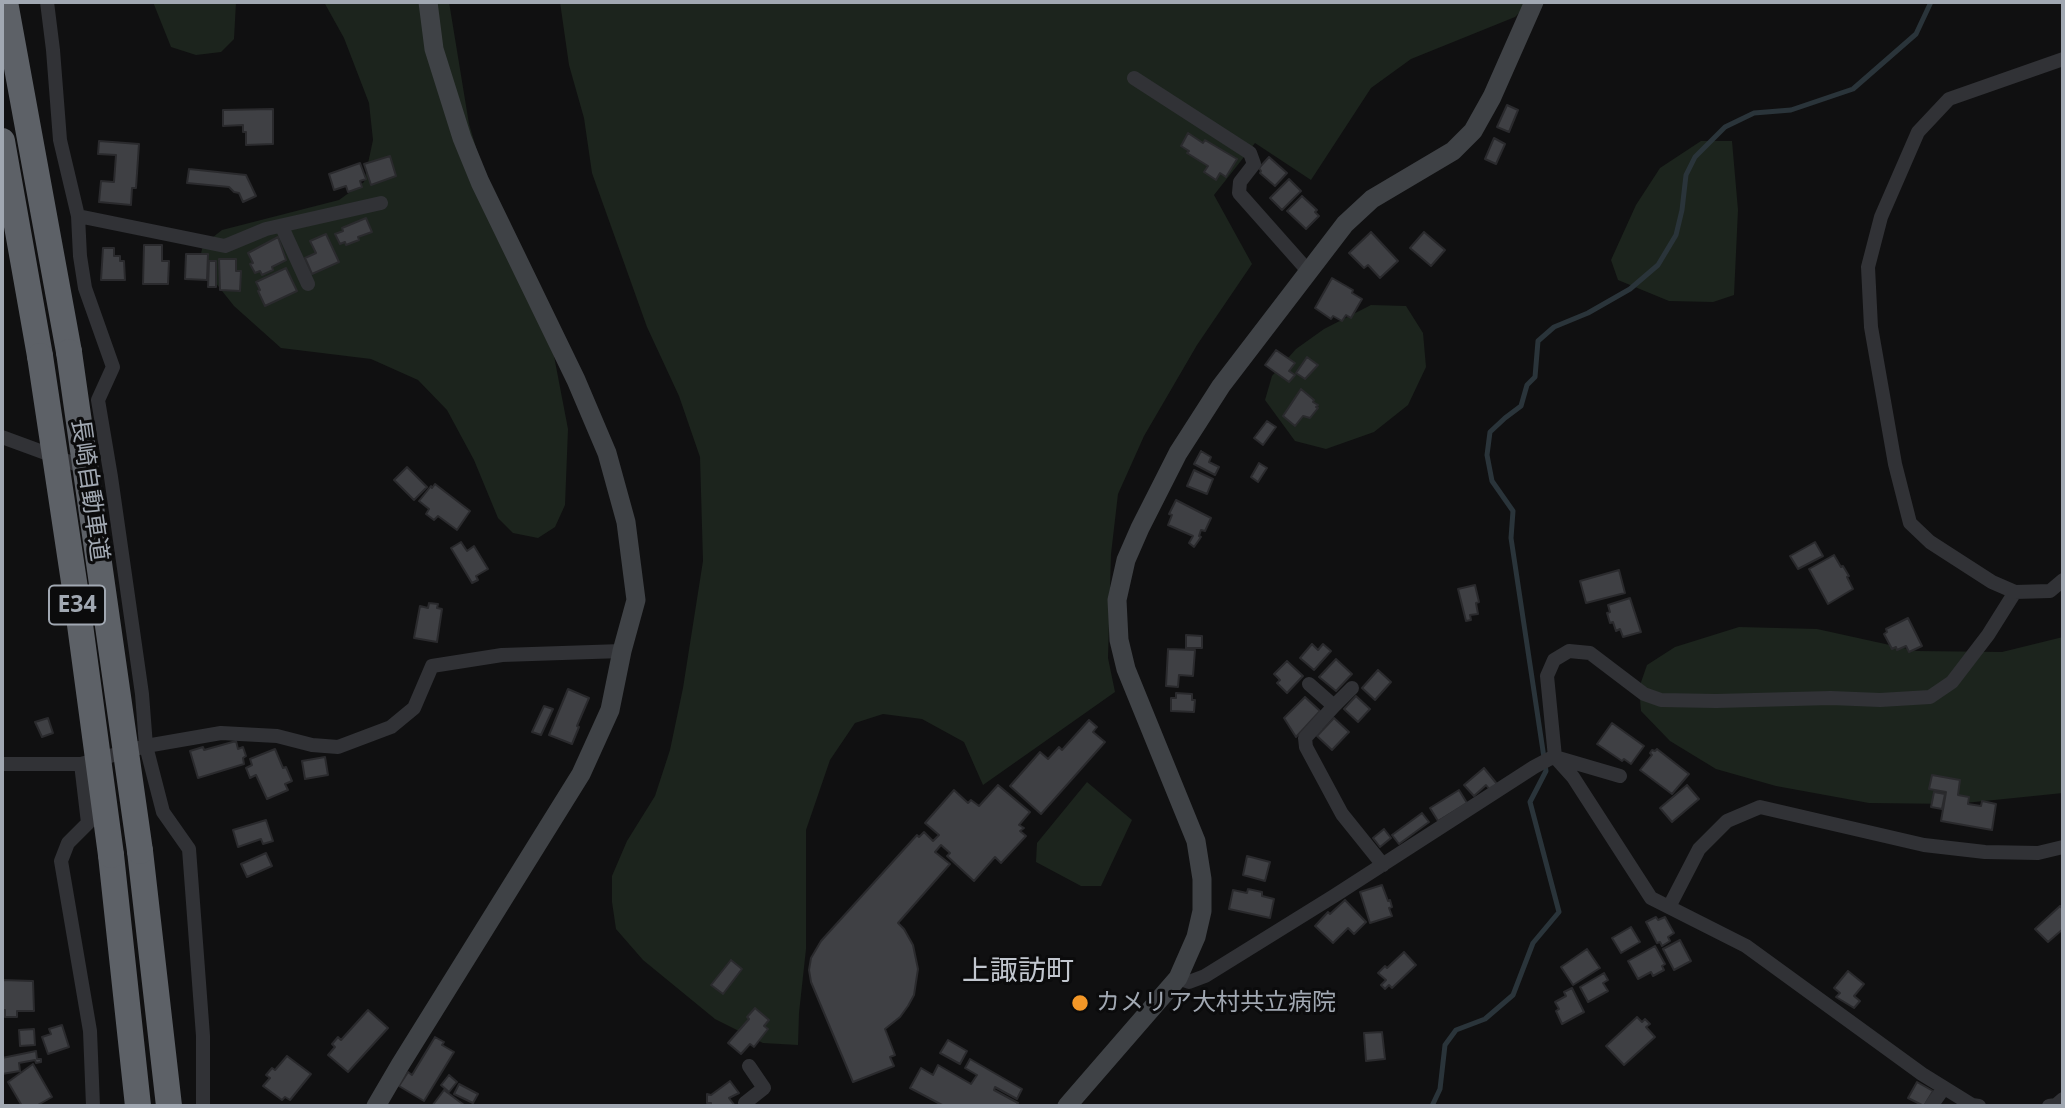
<!DOCTYPE html>
<html>
<head>
<meta charset="utf-8">
<style>
	body { margin:0 }
	#map { position:relative; width:2065px; height:1108px; overflow:hidden; background:#101011; font-family:"Open Sans",sans-serif }
	canvas { display:block }
	.frame { position:absolute; inset:0; border:4px solid #a1a8b2; pointer-events:none }
</style>
</head>
<body>
<div id="map">
<canvas width="2065" height="1108"></canvas>
<div class="frame"></div>
</div>
<script>
const ctx = document.querySelector('canvas').getContext('2d');
ctx.lineJoin = 'round';
function fillPath(path, color) {
  ctx.fillStyle = color;
  ctx.fill(path, 'evenodd');
}
function toPath(rows) {
  const path = new Path2D();
  for (const r of rows) {
    path.moveTo(r[0], r[1]);
    for (let i = 2; i < r.length; i += 2) path.lineTo(r[i], r[i + 1]);
  }
  return path;
}
function stroke(path, color, width, dash) {
  ctx.strokeStyle = color;
  ctx.lineWidth = width;
  ctx.lineCap = dash ? 'butt' : 'round';
  ctx.setLineDash(dash || []);
  ctx.stroke(path);
}
function label(font, color, halo, rows, align = 'center') {
  ctx.font = font + ' "Open Sans","Noto Sans JP",sans-serif';
  ctx.lineWidth = 6;
  ctx.setLineDash([]);
  ctx.textBaseline = 'middle';
  ctx.strokeStyle = halo;
  ctx.fillStyle = color;
  for (const [text, x, y, turn = 0] of rows) {
    ctx.save();
    ctx.translate(x, y);
    ctx.rotate((+turn || 0) * Math.PI / 180);
    ctx.textAlign = isNaN(turn) ? turn : align;
    if (halo) ctx.strokeText(text, 0, 0);
    ctx.fillText(text, 0, 0);
    ctx.restore();
  }
}
fillPath(toPath([
	[153,2,236,2,234,39,221,52,196,55,171,47],
	[324,2,449,2,469,124,497,218,554,356,568,429,565,505,555,527,538,538,513,533,498,518,474,460,447,410,418,380,371,359,281,348,234,306,199,262,203,245,222,230,339,200,364,182,373,140,369,103,344,38],
	[560,2,1530,2,1515,17,1411,59,1371,88,1311,180,1255,143,1214,195,1252,264,1197,345,1144,436,1118,494,1111,554,1108,658,1115,692,983,785,964,742,922,719,883,714,855,723,830,760,806,830,806,949,799,1013,798,1045,763,1043,715,1019,643,960,616,929,612,902,612,876,627,841,655,796,670,750,683,688,703,561,700,457,679,396,647,327,592,173,584,118,569,65],
	[1701,141,1732,141,1738,210,1734,295,1713,302,1669,301,1618,280,1611,260,1636,205,1660,168],
	[1371,305,1406,306,1423,333,1426,367,1408,405,1374,432,1326,449,1295,441,1265,400,1272,376,1296,349,1324,329],
	[1739,627,1817,629,1917,651,2002,652,2063,637,2063,793,1955,804,1869,803,1776,786,1716,769,1670,741,1641,711,1639,688,1647,665,1675,647],
	[1087,782,1132,820,1101,886,1081,886,1036,862,1037,843]
]), '#1c241d');
stroke(toPath([
	[1432,1106,1440,1089,1445,1045,1456,1030,1485,1019,1513,995,1533,943,1559,912,1530,802,1546,771,1511,538,1513,511,1492,481,1487,455,1490,432,1505,418,1521,406,1527,385,1535,377,1538,341,1554,327,1588,313,1630,289,1658,265,1676,235,1682,210,1686,175,1695,157,1725,127,1754,113,1791,110,1853,89,1916,34,1931,2]
]), '#2a343a', 5);
const building = toPath([
	[1507,105,1518,110,1509,132,1497,127,1507,105],
	[273,109,273,144,246,145,246,132,243,132,243,125,223,126,223,110,273,109],
	[1188,133,1203,143,1205,140,1237,159,1226,177,1220,173,1216,180,1204,172,1208,166,1187,153,1189,151,1181,146,1188,133],
	[1494,138,1505,144,1496,164,1485,159,1494,138],
	[99,141,139,144,136,188,132,188,131,205,99,202,101,181,114,182,116,155,98,154,99,141],
	[390,156,396,176,371,185,364,164,390,156],
	[1269,157,1287,173,1275,186,1260,173,1261,171,1259,168,1269,157],
	[360,163,366,179,360,181,362,187,348,192,346,186,334,190,329,174,360,163],
	[189,169,246,175,256,196,243,202,239,193,234,192,229,187,187,183,189,169],
	[1289,179,1301,191,1282,210,1270,198,1289,179],
	[1302,196,1317,210,1315,212,1319,216,1306,229,1287,211,1302,196],
	[366,218,372,232,358,237,359,240,346,245,345,242,340,244,335,234,343,231,342,228,366,218],
	[1371,232,1398,261,1380,278,1368,265,1364,268,1349,253,1371,232],
	[1424,232,1445,250,1431,266,1410,248,1424,232],
	[326,234,339,262,312,274,305,258,316,253,310,241,326,234],
	[278,237,286,260,272,267,273,270,262,275,260,271,255,273,250,264,253,263,248,253,278,237],
	[144,245,162,245,162,261,169,261,168,284,143,284,144,245],
	[103,248,114,248,114,256,120,256,120,261,124,261,125,280,101,280,103,248],
	[186,254,208,254,207,280,185,279,186,254],
	[219,259,236,259,236,271,241,271,240,291,220,290,219,259],
	[209,261,216,261,216,287,208,287,209,261],
	[286,268,297,291,265,306,258,291,260,290,256,282,286,268],
	[1332,278,1353,290,1352,293,1362,299,1351,318,1346,315,1342,321,1333,316,1331,319,1315,308,1332,278],
	[1276,350,1295,363,1289,371,1295,375,1289,382,1265,365,1276,350],
	[1307,357,1318,365,1305,379,1296,373,1307,357],
	[1301,389,1314,400,1313,402,1318,405,1316,407,1318,408,1310,418,1303,416,1295,426,1283,416,1301,389],
	[1267,421,1276,427,1263,445,1254,438,1267,421],
	[1201,451,1211,457,1209,462,1219,467,1215,475,1194,464,1201,451],
	[1259,463,1267,468,1258,482,1251,477,1259,463],
	[407,467,427,487,414,500,394,480,407,467],
	[1194,470,1213,479,1207,494,1187,486,1194,470],
	[435,484,470,511,457,530,438,516,434,520,426,514,429,509,419,501,431,486,432,488,435,484],
	[1176,500,1211,518,1205,531,1201,530,1199,536,1201,537,1194,547,1189,543,1193,536,1168,525,1172,515,1169,514,1176,500],
	[461,542,467,551,474,546,488,569,476,576,478,580,472,583,451,548,461,542],
	[1815,542,1823,556,1798,569,1790,556,1815,542],
	[1834,555,1841,567,1843,566,1849,576,1847,577,1853,589,1828,604,1809,569,1834,555],
	[1619,570,1625,593,1586,603,1580,581,1619,570],
	[1475,585,1479,602,1476,603,1478,614,1470,615,1471,620,1466,621,1458,589,1475,585],
	[1630,598,1641,632,1623,637,1620,629,1616,631,1613,622,1610,623,1607,613,1610,612,1608,605,1630,598],
	[429,603,438,604,437,608,442,609,437,642,414,638,420,606,428,608,429,603],
	[1908,618,1922,646,1909,652,1906,646,1897,650,1896,647,1892,649,1884,634,1887,632,1886,629,1908,618],
	[1186,635,1202,636,1202,648,1186,648,1186,635],
	[1312,644,1318,650,1323,644,1331,651,1314,670,1300,658,1312,644],
	[1168,649,1195,650,1193,676,1179,675,1178,687,1166,686,1168,649],
	[1336,659,1352,674,1336,691,1319,677,1336,659],
	[1287,661,1303,676,1287,693,1277,683,1280,680,1274,674,1287,661],
	[1378,670,1391,682,1375,700,1362,688,1378,670],
	[568,689,589,698,577,726,579,727,572,744,549,735,568,689],
	[1176,693,1192,694,1192,700,1195,700,1194,712,1171,711,1171,698,1176,698,1176,693],
	[1356,696,1370,709,1358,722,1344,709,1356,696],
	[1305,697,1320,711,1296,737,1284,718,1305,697],
	[544,706,553,709,541,735,532,732,544,706],
	[48,718,53,733,42,737,35,722,48,718],
	[1334,718,1349,732,1332,750,1317,736,1334,718],
	[1089,720,1097,727,1093,732,1105,742,1041,814,1010,786,1040,752,1048,759,1059,747,1062,750,1089,720],
	[1612,723,1644,746,1631,764,1624,759,1622,761,1597,744,1612,723],
	[236,741,238,749,243,747,246,756,243,758,244,764,198,778,190,751,203,747,204,750,236,741],
	[275,749,283,768,286,767,292,781,285,784,288,790,267,799,256,775,250,778,246,768,252,765,250,759,275,749],
	[1657,749,1689,774,1672,794,1640,770,1652,755,1650,753,1652,750,1655,751,1657,749],
	[325,757,328,775,305,779,302,761,325,757],
	[1484,768,1497,784,1490,790,1486,785,1474,796,1464,785,1484,768],
	[1932,775,1960,780,1958,795,1969,797,1968,804,1981,806,1982,801,1996,804,1992,830,1941,821,1946,792,1929,789,1932,775],
	[998,785,1030,812,1019,825,1024,828,1020,831,1026,836,1001,863,995,857,974,881,947,856,950,853,941,845,935,852,950,864,898,923,904,929,913,945,918,969,914,995,908,1006,900,1017,885,1029,895,1055,890,1057,894,1066,853,1082,811,982,809,970,811,958,821,941,917,835,919,837,924,832,933,841,939,835,925,823,954,790,968,803,971,800,979,806,998,785],
	[1687,785,1699,799,1672,822,1660,808,1687,785],
	[1459,790,1467,803,1438,821,1430,808,1459,790],
	[1934,792,1945,794,1942,809,1931,807,1934,792],
	[1422,813,1429,822,1399,844,1392,835,1422,813],
	[266,820,273,841,263,844,261,839,238,847,233,830,266,820],
	[1384,829,1391,838,1380,847,1373,838,1384,829],
	[266,853,272,866,247,877,241,864,266,853],
	[1247,856,1270,862,1265,881,1243,875,1247,856],
	[1382,885,1388,901,1390,900,1392,907,1389,908,1392,916,1370,923,1360,892,1382,885],
	[1248,889,1262,892,1262,896,1274,899,1270,918,1229,909,1233,890,1247,893,1248,889],
	[1345,900,1366,922,1354,934,1348,928,1333,943,1315,926,1328,912,1330,914,1345,900],
	[2060,906,2063,909,2063,929,2048,942,2035,929,2060,906],
	[1656,917,1658,920,1665,917,1674,933,1668,937,1670,941,1662,946,1660,942,1657,943,1646,922,1656,917],
	[1631,927,1640,942,1621,953,1612,938,1631,927],
	[1680,940,1691,961,1674,970,1663,949,1680,940],
	[1655,946,1665,964,1662,966,1664,970,1653,976,1651,972,1638,979,1628,961,1655,946],
	[1587,949,1600,968,1573,985,1561,967,1587,949],
	[1404,952,1416,965,1392,988,1389,985,1385,989,1381,985,1386,980,1378,973,1385,966,1387,968,1404,952],
	[731,960,742,969,723,994,711,985,731,960],
	[1848,971,1864,984,1854,996,1860,1001,1854,1008,1836,997,1840,993,1834,988,1848,971],
	[1604,973,1608,980,1603,983,1608,991,1588,1002,1580,987,1604,973],
	[2,980,33,981,34,1011,17,1011,17,1017,5,1017,5,1010,2,1010,2,980],
	[1572,988,1584,1012,1562,1024,1556,1011,1559,1009,1555,1002,1566,996,1564,992,1572,988],
	[755,1008,769,1020,764,1026,768,1029,754,1047,750,1044,741,1054,728,1043,749,1019,747,1017,755,1008],
	[368,1010,388,1028,348,1072,328,1055,335,1047,332,1044,338,1037,341,1040,368,1010],
	[1637,1017,1642,1022,1645,1019,1650,1024,1646,1027,1655,1037,1624,1065,1606,1046,1637,1017],
	[62,1025,69,1047,48,1054,42,1037,51,1034,49,1029,62,1025],
	[34,1029,35,1045,20,1046,19,1030,34,1029],
	[1382,1032,1385,1059,1366,1061,1364,1033,1382,1032],
	[435,1037,444,1042,442,1045,454,1052,424,1101,399,1086,408,1072,412,1075,435,1037],
	[948,1040,967,1051,960,1064,940,1053,948,1040],
	[36,1051,37,1059,41,1059,41,1062,36,1063,35,1060,19,1063,20,1071,2,1074,2,1058,36,1051],
	[287,1056,311,1074,290,1100,285,1097,282,1100,263,1086,270,1078,266,1075,272,1068,275,1070,287,1056],
	[970,1059,1022,1089,1017,1099,995,1087,994,1090,1018,1103,1016,1106,944,1106,910,1088,921,1068,933,1075,938,1065,971,1084,977,1075,965,1068,970,1059],
	[33,1064,52,1097,36,1106,22,1106,8,1082,33,1064],
	[449,1075,457,1082,449,1092,441,1085,449,1075],
	[730,1081,739,1093,729,1098,735,1106,711,1106,711,1103,707,1103,707,1094,711,1095,730,1081],
	[1917,1082,1933,1091,1924,1106,1908,1098,1917,1082],
	[459,1084,478,1094,473,1103,454,1094,459,1084],
	[444,1090,464,1105,463,1106,432,1106,444,1090]
]);
fillPath(building, '#3f4044');
stroke(building, '#2a2a2d', 2);
stroke(toPath([
	[47,2,53,50,60,140,78,216,80,256,85,288,113,367,98,400,111,477,142,694,146,746,163,812,189,849,203,1036,203,1106],
	[2063,59,1949,99,1918,132,1881,217,1868,267,1871,327,1895,464,1910,523,1930,542,1947,553,1992,582,2015,592,2050,591,2063,580],
	[1134,78,1250,153,1254,164,1240,182,1239,193,1309,272],
	[78,216,225,246,266,229,381,203],
	[282,227,308,284],
	[2,437,89,469],
	[1309,684,1334,706,1305,738,1306,747,1342,814,1383,865],
	[1334,706,1352,688],
	[2,764,81,764,146,746,221,733,277,736,312,745,338,747,391,727,414,708,432,666,502,655,622,651],
	[81,764,88,823,68,843,61,861,90,1031,93,1106],
	[1669,907,1699,849,1727,821,1760,807,1924,845,1985,852,2038,853,2063,847],
	[1178,978,1189,982,1205,976,1334,896,1534,767,1551,758,1555,757,1620,776],
	[747,1106,745,1103,764,1088,749,1066],
	[1931,1106,1944,1088],
	[1979,1106,1972,1105,1922,1074,1746,946,1651,898,1573,777,1555,757,1547,676,1554,660,1569,651,1590,653,1644,694,1661,700,1716,701,1831,698,1880,700,1930,697,1952,682,1988,635,2015,592],
	[2049,1106,2056,1105,2063,1099]
]), '#313236', 14);
stroke(toPath([
	[376,1106,400,1065,581,774,610,710,622,651,636,600,626,522,607,453,576,380,480,182,462,138,434,49,428,2],
	[1067,1106,1178,978,1196,937,1202,911,1202,879,1196,841,1126,669,1119,640,1117,600,1126,560,1140,528,1178,453,1221,386,1345,224,1372,199,1453,151,1473,131,1492,97,1534,2]
]), '#3f4246', 19);
stroke(toPath([
	[5,2,69,352],
	[2,141,40,356],
	[140,851,169,1106],
	[111,855,138,1106]
]), '#5d6167', 26);
stroke(toPath([
	[69,352,140,851],
	[40,356,76,595,111,855]
]), '#5d6167', 26);
for (const [x, y, r, color] of [
	[1080,1003,9,"#f39727"]
]) {
  const dot = new Path2D();
  dot.arc(x, y, r, 0, 2 * Math.PI);
  ctx.fillStyle = color;
  ctx.fill(dot);
  stroke(dot, '#0b0b0c', 2.5);
}
for (const [x, y, w] of [
	[77,605,56]
]) {
  const box = new Path2D();
  box.roundRect(x - w / 2, y - 19.5, w, 39, 5);
  ctx.fillStyle = '#0b0b0c';
  ctx.fill(box);
  stroke(box, '#a1a8b2', 2);
}
label('bold 23px', '#a1a8b2', null, [
	["E34",77,605]
]);
label('24px', '#a1a8b2', '#0b0b0c', [
	["長崎自動車道",89,490,82]
]);
label('24px', '#a1a8b2', '#0b0b0c', [
	["カメリア大村共立病院",1096,1003]
], 'left');
label('28px', '#c2c7cf', '#0b0b0c', [
	["上諏訪町",1018,972]
]);
</script>
</body>
</html>
